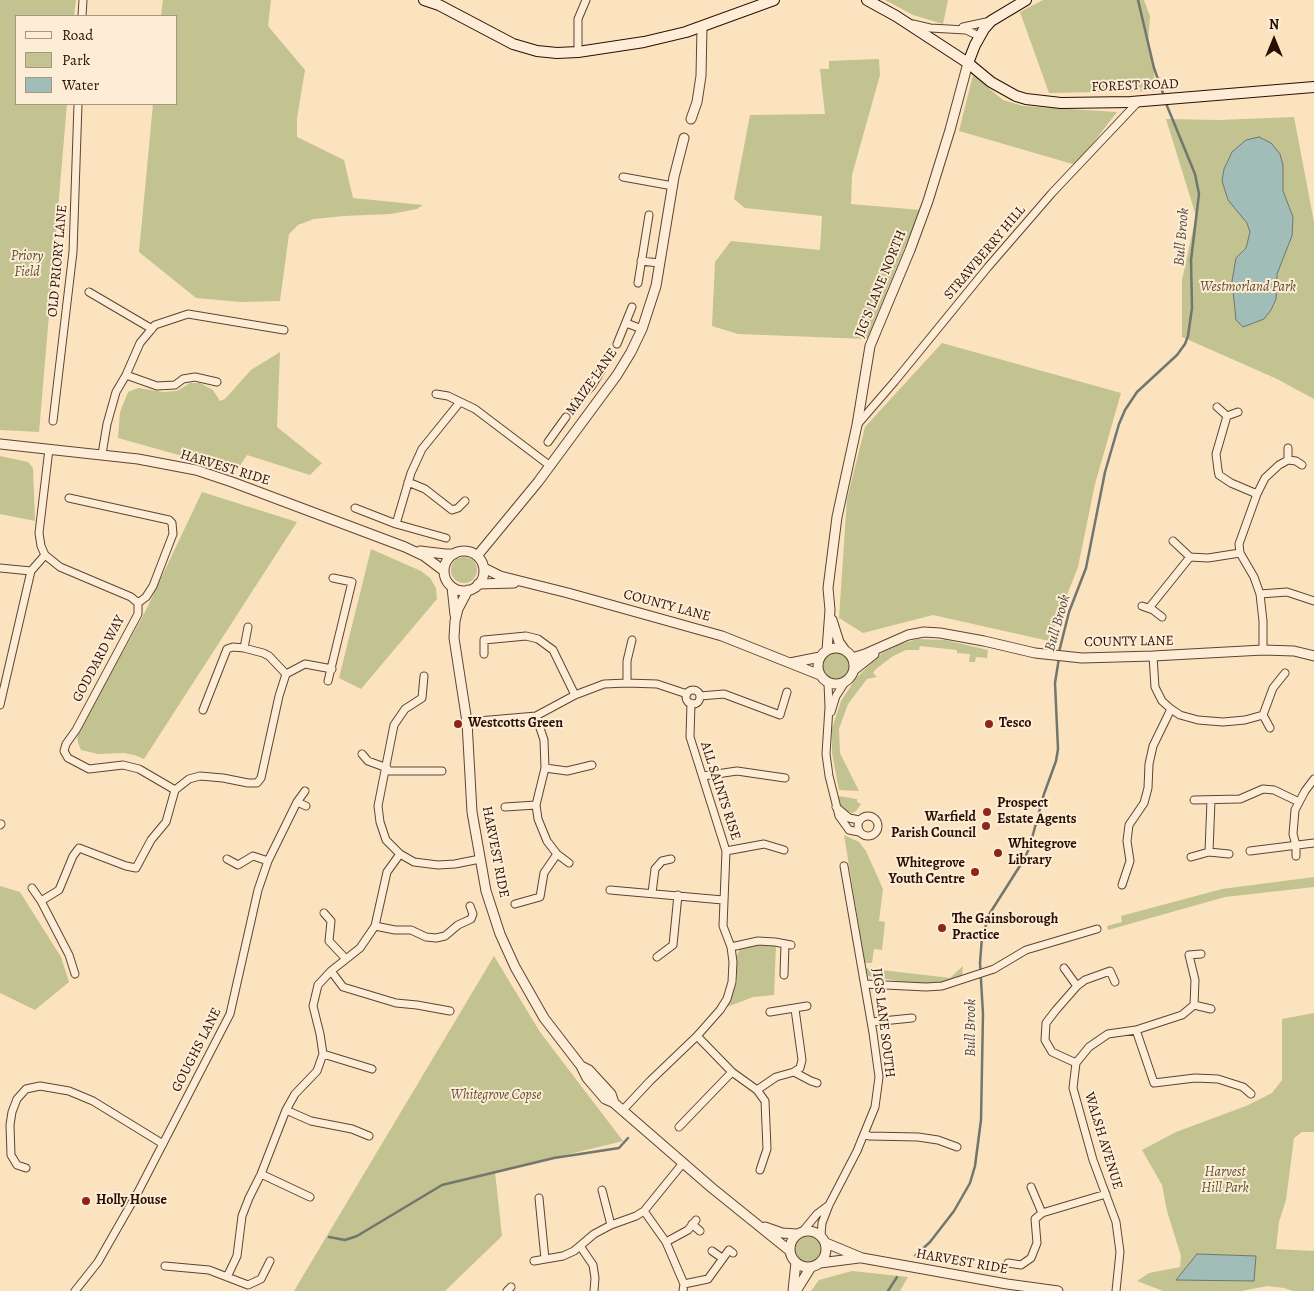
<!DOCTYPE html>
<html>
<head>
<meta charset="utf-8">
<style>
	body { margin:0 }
	#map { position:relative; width:1314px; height:1291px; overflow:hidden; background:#fce3c0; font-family:Alegreya,serif }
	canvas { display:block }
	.legend { position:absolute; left:15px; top:15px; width:162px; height:90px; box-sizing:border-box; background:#fdedd6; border:1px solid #a89482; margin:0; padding:6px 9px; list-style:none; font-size:15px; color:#290f03 }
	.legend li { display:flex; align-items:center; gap:10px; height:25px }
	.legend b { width:25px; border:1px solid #a89482 }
	.north { position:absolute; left:1249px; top:15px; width:50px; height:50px; -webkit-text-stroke:4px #fdedd6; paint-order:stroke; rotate:0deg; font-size:14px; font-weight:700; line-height:20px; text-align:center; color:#290f03 }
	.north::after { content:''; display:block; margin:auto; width:18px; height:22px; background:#290f03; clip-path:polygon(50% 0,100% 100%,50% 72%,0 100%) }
</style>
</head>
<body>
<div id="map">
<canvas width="1314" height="1291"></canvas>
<ul class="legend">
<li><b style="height:6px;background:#fdedd6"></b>Road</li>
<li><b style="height:14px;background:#c2c390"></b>Park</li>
<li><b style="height:14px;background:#a0bdb7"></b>Water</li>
</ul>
<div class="north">N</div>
</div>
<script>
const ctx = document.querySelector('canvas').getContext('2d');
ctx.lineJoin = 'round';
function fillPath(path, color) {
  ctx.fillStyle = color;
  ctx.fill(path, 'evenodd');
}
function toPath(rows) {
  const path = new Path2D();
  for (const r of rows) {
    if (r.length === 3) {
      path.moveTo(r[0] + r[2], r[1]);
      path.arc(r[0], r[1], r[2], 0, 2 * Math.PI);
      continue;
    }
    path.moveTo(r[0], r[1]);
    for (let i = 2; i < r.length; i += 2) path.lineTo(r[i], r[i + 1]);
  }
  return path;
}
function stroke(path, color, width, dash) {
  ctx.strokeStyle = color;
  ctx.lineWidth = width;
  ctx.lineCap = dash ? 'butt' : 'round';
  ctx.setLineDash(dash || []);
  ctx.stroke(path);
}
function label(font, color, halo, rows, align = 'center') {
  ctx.font = font + ' Alegreya,serif';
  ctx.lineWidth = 4;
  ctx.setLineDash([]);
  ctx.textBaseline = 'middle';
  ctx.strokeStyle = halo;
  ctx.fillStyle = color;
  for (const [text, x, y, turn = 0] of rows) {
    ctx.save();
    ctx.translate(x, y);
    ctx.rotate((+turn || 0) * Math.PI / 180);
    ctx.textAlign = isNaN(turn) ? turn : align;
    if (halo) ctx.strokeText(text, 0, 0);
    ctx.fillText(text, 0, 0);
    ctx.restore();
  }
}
fillPath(toPath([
	[0,0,76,0,74,16,16,16,16,104,67,104,39,432,0,430],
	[163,0,271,0,268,26,305,70,297,118,297,137,344,160,353,198,423,205,417,209,391,214,344,216,314,219,298,225,289,234,280,301,240,302,196,298,139,252,153,104,176,104,176,16,161,16],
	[885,0,948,0,943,24,913,15],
	[1043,0,1144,0,1150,16,1148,45,1154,67,1155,91,1049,93,1020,12],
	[879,59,880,75,852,175,851,204,920,210,867,339,738,334,712,326,715,262,731,241,820,250,822,216,745,208,734,199,750,115,825,114,820,69,829,69,829,61],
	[973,75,1003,100,1023,106,1117,112,1076,165,959,131],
	[1294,117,1314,222,1314,399,1277,379,1182,337,1182,280,1196,216,1166,119,1219,120],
	[942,343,1121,393,1095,484,1078,567,1049,641,933,615,863,633,839,618,847,499,865,427],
	[280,352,277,427,322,463,310,475,247,455,239,467,225,468,118,438,120,412,128,392,138,388,163,392,177,391,190,383,200,383,213,390,220,401,225,399,251,370],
	[0,456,28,462,33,468,35,521,0,514],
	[202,492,297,522,144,759,134,755,124,753,98,754,81,750,78,743,77,734,144,614],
	[371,549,421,571,430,578,436,588,437,599,361,689,339,678],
	[464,570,13],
	[918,639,945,640,988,650,987,658,976,657,975,662,969,662,970,654,957,653,957,650,920,646,919,650,906,650,893,656,876,669,873,673,877,677,867,679,848,704,839,729,840,753,859,791,839,790,832,753,832,728,841,701,856,678,882,653,901,644],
	[834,666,15],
	[838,796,857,799,857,802,861,804,856,811,852,813,844,810,840,807],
	[844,835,859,842,866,851,883,889,879,921,885,922,882,950,874,949,872,963,865,963],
	[1314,877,1314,887,1225,897,1108,930,1107,926,1122,922,1121,916,1222,889],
	[0,886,20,892,61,957,69,982,35,1010,0,993],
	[759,944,776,946,774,995,753,997,727,1007,737,982,737,955,740,949],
	[494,956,540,1032,623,1141,495,1172,502,1236,445,1291,294,1291],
	[963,966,962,975,955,980,941,985,911,983,868,976,865,968,950,978],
	[1314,1013,1314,1132,1302,1132,1294,1138,1286,1200,1279,1222,1276,1249,1314,1251,1314,1291,1293,1291,1284,1288,1267,1286,1242,1291,1163,1291,1137,1281,1149,1273,1180,1267,1181,1256,1167,1211,1162,1185,1142,1150,1176,1132,1246,1106,1272,1093,1282,1080,1282,1019],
	[808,1249,13],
	[852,1271,908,1277,900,1291,811,1291,819,1280]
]), '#c2c390');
const water = toPath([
	[1259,137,1271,143,1280,154,1283,165,1283,191,1293,217,1292,236,1277,274,1276,299,1271,310,1264,319,1243,327,1236,320,1232,281,1236,258,1246,248,1250,232,1247,223,1228,200,1222,181,1224,169,1232,152,1246,140,1259,137],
	[1197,1254,1256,1256,1254,1281,1176,1280,1197,1254]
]);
fillPath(water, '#a0bdb7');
stroke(water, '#70776f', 1);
stroke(toPath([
	[1138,0,1154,68,1164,96],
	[1059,652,1069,612,1086,568,1105,472,1119,424,1125,410,1137,392,1177,355,1185,344,1188,336,1192,308,1191,260,1199,194,1195,174,1165,101],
	[329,1237,345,1240,357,1236,442,1185,554,1158,619,1148,628,1138],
	[915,1256,930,1242,954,1211,970,1183,975,1166,981,1120,983,1014,980,963,982,937,990,913,1023,861,1029,849,1044,794,1056,761,1058,749,1055,683,1059,658],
	[888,1291,897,1277]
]), '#70776f', 2.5);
const minor = toPath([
	[82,16,83,0],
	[913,24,930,28,966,30,979,36],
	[963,27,991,21],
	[578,52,578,19,586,0],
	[623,177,673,186],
	[641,261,659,263],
	[638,283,649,215],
	[89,292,152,329],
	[626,323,642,329],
	[617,344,632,307],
	[126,375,157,386,175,385,183,379,195,377,217,382],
	[436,394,448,396,475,409,549,465],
	[575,402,591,387,601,371],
	[1217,407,1227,416,1238,412],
	[1227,416,1216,454,1218,470,1219,475,1231,483,1257,494],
	[53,421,73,252,78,104],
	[857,425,895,381,988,267,1052,193,1138,102],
	[548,442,566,417],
	[1288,448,1288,460],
	[49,449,39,533,41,546,45,555,60,567,131,597,138,603],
	[102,454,107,424,116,392,126,375,140,343,155,325,188,314,284,330],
	[408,482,425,489,452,510,458,508,465,501],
	[69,498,169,520,172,523,173,534,153,586,146,597,138,603],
	[355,508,396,524,446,538],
	[396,524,411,473,422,449,460,402],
	[1173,541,1190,557],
	[0,568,31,571],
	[1260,594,1287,592,1314,601],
	[138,603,138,614,76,730,66,744,64,751,68,758,89,769,123,765,139,769,175,790],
	[1142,606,1153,610,1162,617],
	[1149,608,1190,557,1208,558,1240,553],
	[244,648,248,627],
	[1263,650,1263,621,1260,594,1254,577,1240,553,1239,544,1257,494,1265,478,1279,465,1288,460,1296,461,1302,465],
	[484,654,484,640,526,636,538,639,553,650,575,695],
	[1153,656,1155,687,1162,701,1171,709,1180,715,1198,720,1223,722,1245,720,1263,715,1273,688,1285,673],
	[424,676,422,698,405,709,394,725,378,806,380,822,386,840,400,854,414,862,438,865,455,864,480,859],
	[328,681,352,582,333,578],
	[627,683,627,661,632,640],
	[828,683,829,707,826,754,829,776,839,816,849,830,859,832],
	[693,697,7],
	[700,696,724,694,780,715,787,692],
	[0,705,31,571,45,555],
	[203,710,227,649,233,647,244,648,263,653,269,656,286,674],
	[831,712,836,696,845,682],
	[1263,715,1270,728],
	[536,716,544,740,545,768,536,805,538,819,547,841,557,854,569,863],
	[467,722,536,716,575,695,604,684,627,683,657,684,687,694],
	[362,754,368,761,387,768],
	[545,768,567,771,592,765],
	[386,771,442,771],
	[703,776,737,771,785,778],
	[175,790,189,779,200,776,223,778,248,783,257,783,261,778,263,769,279,696,286,674,305,664,332,669],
	[1194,800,1240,799,1263,789,1274,790,1299,802],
	[297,802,306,806],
	[505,807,536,805],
	[836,807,849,818,859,820],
	[868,826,10],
	[0,825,1,824],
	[726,851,764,844,784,850],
	[1250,851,1314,843],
	[1209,852,1229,854],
	[1296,856,1296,845,1293,834,1295,810,1305,791,1314,779],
	[1191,857,1209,852,1211,800],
	[227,859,238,865,253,856,268,861],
	[1122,885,1130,861,1127,841,1129,825,1144,803,1148,788,1149,764,1153,746,1171,709],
	[32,888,41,901,69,955,75,974],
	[610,890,723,900],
	[652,893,655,869,662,861,671,859],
	[41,901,59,890,73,856,79,848,126,866,136,868,151,840,166,822,175,790],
	[515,904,540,897,544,873,557,854],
	[324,913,331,921,329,941,346,959],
	[375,926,395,930,411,930,426,937,436,938,445,936,458,925,471,919,473,914,470,906],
	[731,947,758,941,775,942,791,945],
	[657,957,673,945,678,895],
	[1064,968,1077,986],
	[331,971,343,987,396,1003,417,1005,450,1011],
	[784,975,785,944],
	[865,984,926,987,942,986,994,969,1026,950,1097,929],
	[1194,1005,1211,1009],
	[770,1012,807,1006],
	[872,1022,912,1018],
	[1136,1030,1154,1083,1195,1078,1218,1079,1243,1087,1251,1094],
	[697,1036,732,1072,757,1090,765,1101,767,1149,760,1170],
	[323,1054,372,1069],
	[1076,1063,1052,1052,1045,1040,1046,1023,1056,1010,1077,986,1085,980,1110,971,1115,982],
	[794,1072,811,1081,817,1083],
	[757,1090,776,1077,794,1072,800,1068,802,1060,795,1009],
	[286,1110,311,1121,352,1129,369,1136],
	[622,1111,650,1081,697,1036,720,1010,727,999,732,982,733,962,731,947,723,926,726,851,690,737,691,703],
	[679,1127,732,1072],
	[865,1134,869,1136,918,1137,938,1140,957,1147],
	[26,1168,17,1165,11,1155,10,1125,12,1112,17,1099,26,1089,40,1086,69,1091,93,1101,163,1144],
	[261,1174,310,1197],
	[1031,1187,1042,1213],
	[602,1190,611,1225],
	[539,1198,545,1259],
	[644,1211,666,1242,684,1284,683,1291],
	[692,1224,700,1231],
	[803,1231,817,1214,829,1205],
	[821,1235,822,1223,829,1205,857,1151,875,1107,879,1077,873,1033,844,866],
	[666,1242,688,1230,696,1220],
	[580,1246,593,1265,595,1278,594,1291],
	[712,1251,722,1258],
	[534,1261,563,1256,574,1251,594,1234,611,1225,636,1216,644,1211,683,1163],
	[1008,1263,1021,1265,1031,1258,1037,1243,1035,1219,1042,1213,1106,1194],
	[165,1266,209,1270,248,1285,261,1279,270,1261],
	[227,1277,237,1256,242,1216,249,1198,261,1174,286,1110,295,1094,317,1071,323,1054,320,1034,313,1006,318,985,331,971,360,948,375,926,387,872,400,854],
	[684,1284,708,1279,729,1250,733,1253],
	[75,1291,98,1262,138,1192,230,1014,258,890,268,861,297,802,305,791],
	[507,1291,511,1287],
	[1116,1291,1120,1252,1116,1222,1093,1160,1073,1088,1076,1063,1089,1047,1108,1034,1136,1030,1182,1015,1194,1005,1195,980,1189,955,1201,954]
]);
const tertiary = toPath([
	[691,119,697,102,701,76,702,27],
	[0,444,138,459,196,470,232,482,405,547,424,556,444,571],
	[420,551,445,554,454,554],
	[464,571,20],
	[477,556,538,482,617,375,631,352,642,329,656,286,674,177,684,138],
	[484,568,500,576,568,593,722,636,820,675],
	[478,584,514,583],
	[452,587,455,615],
	[468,590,458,609,455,621,454,638,467,722,472,812,486,891,500,934,515,967,544,1018,581,1066,587,1078,605,1099,614,1103,712,1188,790,1251],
	[832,620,839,642,844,649],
	[836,666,18],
	[827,650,830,610,828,588,837,517,857,425,870,346,910,250,928,201,950,130,968,63],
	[852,658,865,654,908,635,924,632,940,633,984,641,1035,653,1082,658,1153,656,1263,650,1294,651,1314,656],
	[790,663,820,657],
	[854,670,874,654],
	[581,1066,589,1070,611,1094,614,1103],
	[765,1227,782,1233,797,1234],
	[808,1249,18],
	[826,1243,862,1258,1007,1284,1058,1291],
	[820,1263,859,1258],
	[793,1291,796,1262],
	[796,1291,811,1267]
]);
const secondary = toPath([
	[424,0,439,5,513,44,537,51,557,53,578,52,644,42,686,32,774,0],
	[867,0,896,16,968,63,991,82,1016,96,1026,99,1061,103,1131,102,1314,87],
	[968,63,975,45,984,29,991,21,1026,0]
]);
stroke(minor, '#5e4432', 9);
stroke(tertiary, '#5e4432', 11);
stroke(secondary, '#290f03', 12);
stroke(minor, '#fdedd6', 7);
stroke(tertiary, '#fdedd6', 9);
stroke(secondary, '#fdedd6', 10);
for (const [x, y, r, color] of [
	[458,724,5,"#8f2418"],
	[989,724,5,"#8f2418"],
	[987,812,5,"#8f2418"],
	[986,826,5,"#8f2418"],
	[998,853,5,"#8f2418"],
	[975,872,5,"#8f2418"],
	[942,928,5,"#8f2418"],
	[86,1201,5,"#8f2418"]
]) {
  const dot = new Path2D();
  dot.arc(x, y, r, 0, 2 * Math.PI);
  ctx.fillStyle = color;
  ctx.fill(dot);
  stroke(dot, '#fdedd6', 2);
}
label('14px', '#290f03', '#fdedd6', [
	["FOREST ROAD",1135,86,-2],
	["STRAWBERRY HILL",985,253,-50],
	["OLD PRIORY LANE",58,261,-85],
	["JIG'S LANE NORTH",881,284,-68],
	["MAIZE LANE",592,382,-55],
	["HARVEST RIDE",225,468,17],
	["COUNTY LANE",667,606,15],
	["COUNTY LANE",1129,642,-1],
	["GODDARD WAY",99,659,-62],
	["ALL SAINTS RISE",720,791,72],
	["HARVEST RIDE",495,852,79],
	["JIGS LANE SOUTH",883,1023,83],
	["GOUGHS LANE",197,1050,-63],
	["WALSH AVENUE",1103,1141,73],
	["HARVEST RIDE",962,1262,10]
]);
label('italic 14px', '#5f4e34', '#fdedd6', [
	["Priory",27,257],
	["Field",27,273],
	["Westmorland Park",1248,288],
	["Whitegrove Copse",496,1096],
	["Harvest",1225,1173],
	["Hill Park",1225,1189]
]);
label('bold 14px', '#290f03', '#fdedd6', [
	["Westcotts Green",468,724],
	["Tesco",999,724],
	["Prospect",997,804],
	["Estate Agents",997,820],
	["Warfield",976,818,"right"],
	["Parish Council",976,834,"right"],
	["Whitegrove",1008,845],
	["Library",1008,861],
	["Whitegrove",965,864,"right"],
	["Youth Centre",965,880,"right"],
	["The Gainsborough",952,920],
	["Practice",952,936],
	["Holly House",96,1201]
], 'left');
label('italic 15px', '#534c42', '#fdedd6', [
	["Bull Brook",1182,237,-85],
	["Bull Brook",1058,623,-74],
	["Bull Brook",971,1028,-90]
]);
</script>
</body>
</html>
